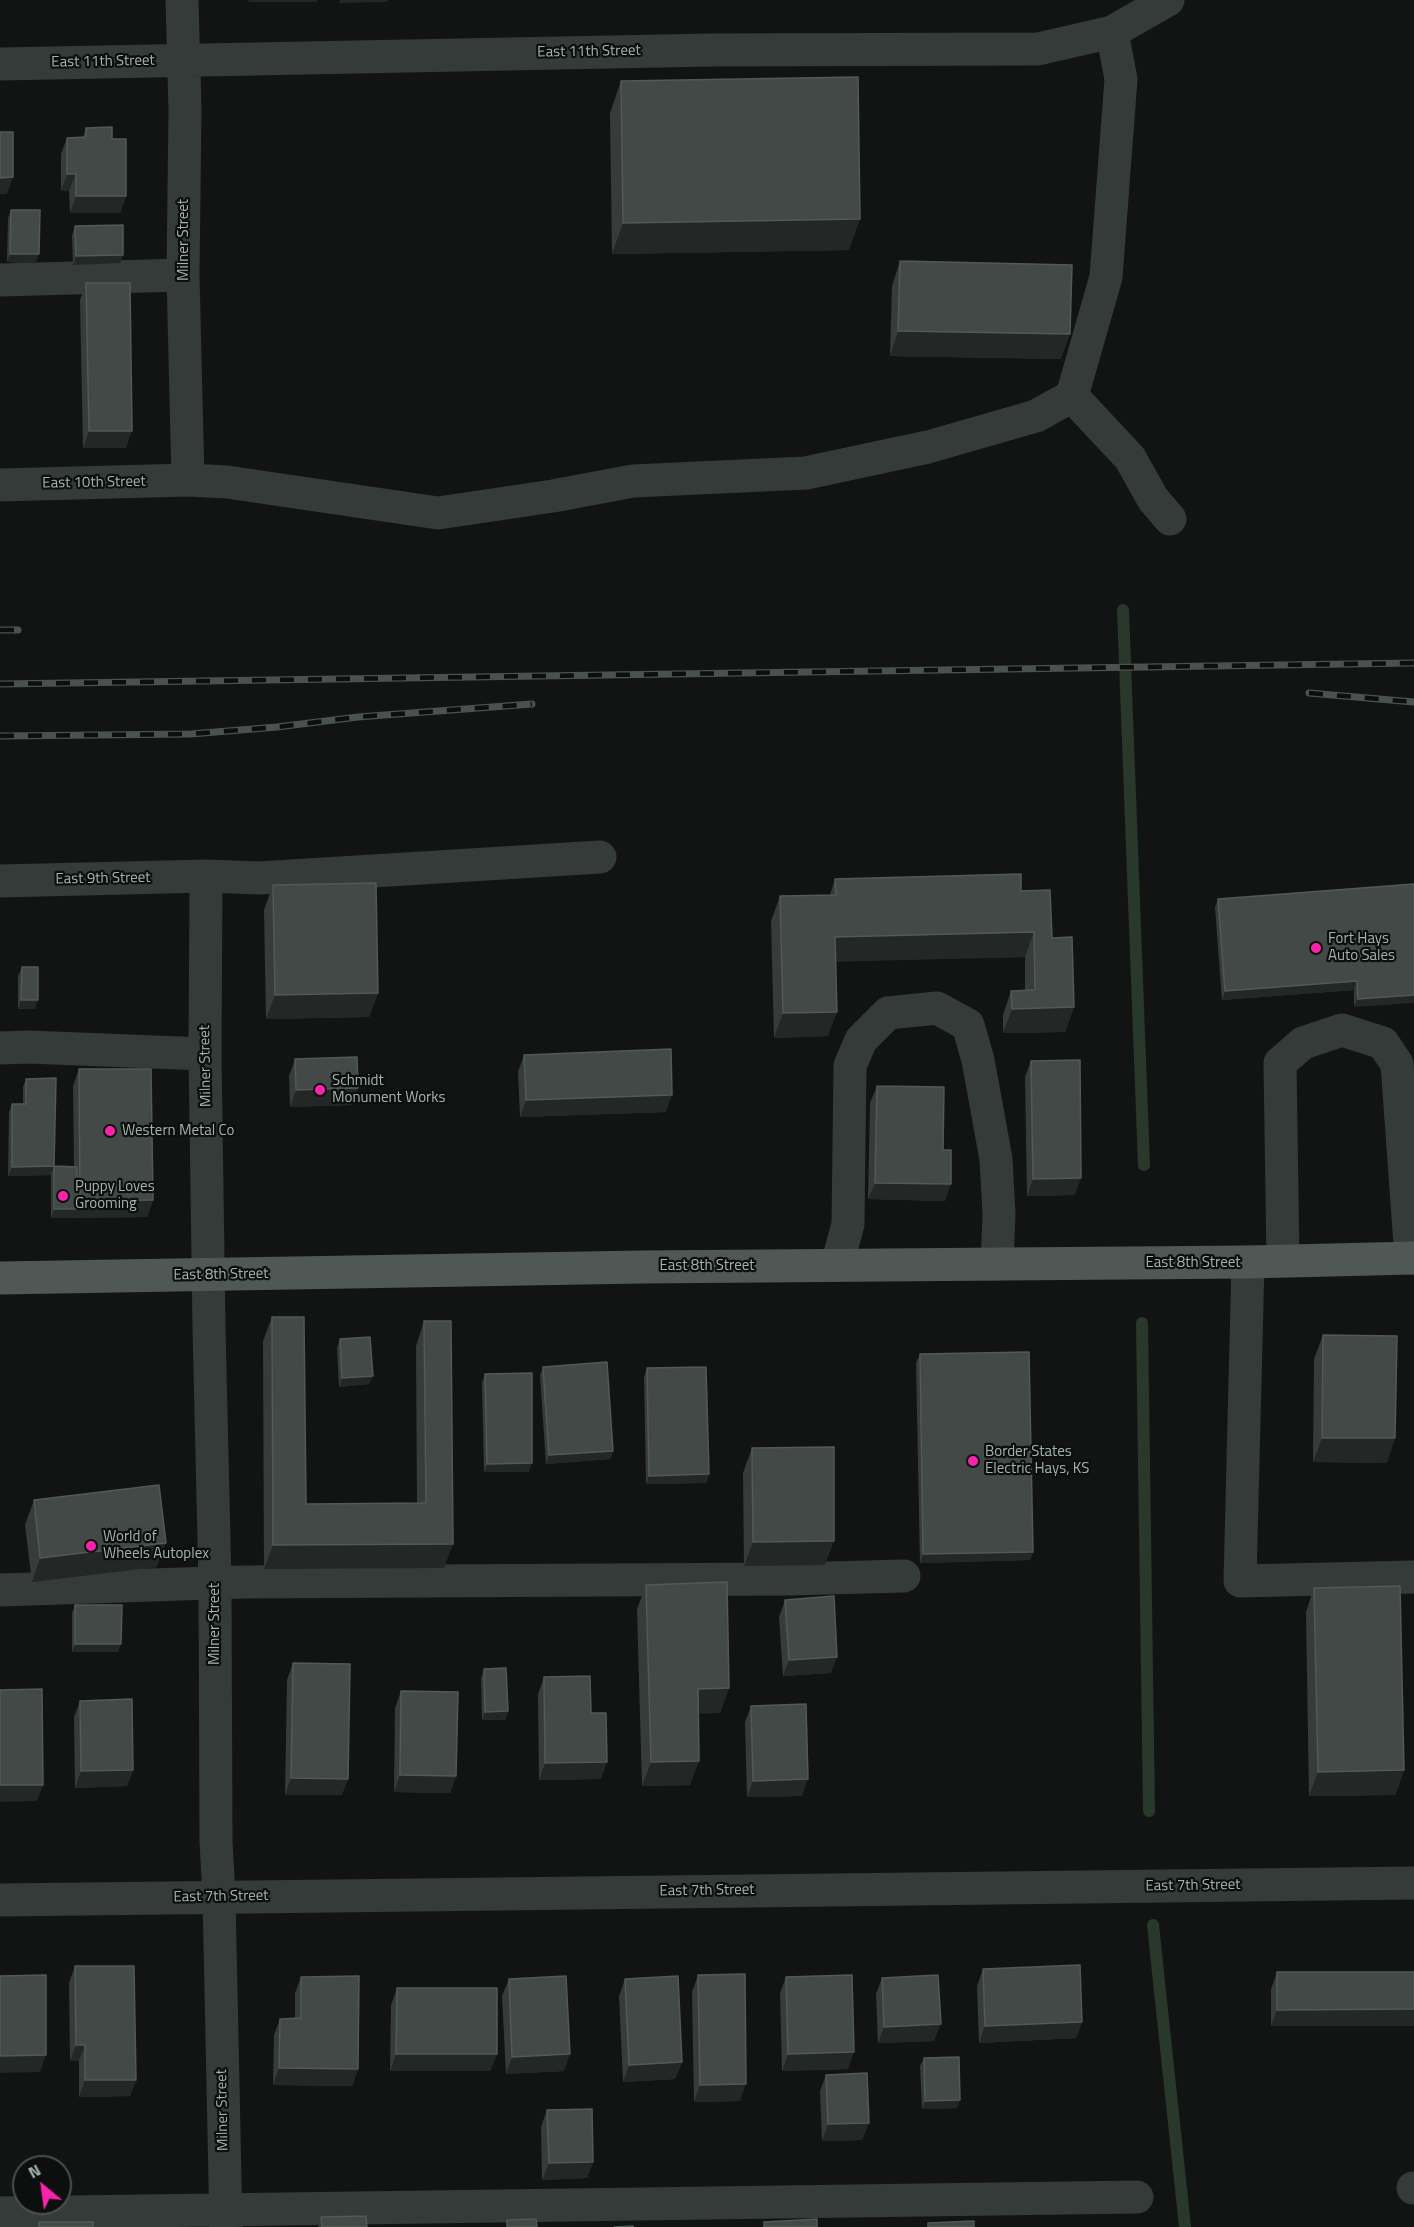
<!DOCTYPE html>
<html>
<head>
<meta charset="utf-8">
<style>
	body { margin:0 }
	#map { position:relative; width:1414px; height:2227px; overflow:hidden; background:#121414; font-family:"Titillium Web",sans-serif }
	canvas { display:block }
	.north { position:absolute; left:12px; top:2155px; width:60px; height:60px; box-sizing:border-box; background:#0d0f0f; border:2px solid #49514d; border-radius:50%; rotate:331deg; font-size:16px; font-weight:700; line-height:24px; text-align:center; color:#a3b5aa }
	.north::after { content:''; display:block; margin:auto; width:21px; height:27px; background:#fa24ac; clip-path:polygon(50% 0,100% 100%,50% 72%,0 100%) }
</style>
</head>
<body>
<div id="map">
<canvas width="1414" height="2227"></canvas>
<div class="north">N</div>
</div>
<script>
const ctx = document.querySelector('canvas').getContext('2d');
ctx.lineJoin = 'round';
function toPath(rows) {
  const path = new Path2D();
  for (const r of rows) {
    path.moveTo(r[0], r[1]);
    for (let i = 2; i < r.length; i += 2) path.lineTo(r[i], r[i + 1]);
  }
  return path;
}
function stroke(path, color, width, dash) {
  ctx.strokeStyle = color;
  ctx.lineWidth = width;
  ctx.lineCap = dash ? 'butt' : 'round';
  ctx.setLineDash(dash || []);
  ctx.stroke(path);
}
function fillPath(path, color) {
  ctx.fillStyle = color;
  ctx.fill(path, 'evenodd');
}
function label(font, color, halo, rows, align = 'center') {
  ctx.font = font + ' "Titillium Web",sans-serif';
  ctx.lineWidth = 4.5;
  ctx.setLineDash([]);
  ctx.textBaseline = 'middle';
  ctx.strokeStyle = halo;
  ctx.fillStyle = color;
  for (const [text, x, y, turn = 0] of rows) {
    ctx.save();
    ctx.translate(x, y);
    ctx.rotate((+turn || 0) * Math.PI / 180);
    ctx.textAlign = isNaN(turn) ? turn : align;
    if (halo) ctx.strokeText(text, 0, 0);
    ctx.fillText(text, 0, 0);
    ctx.restore();
  }
}
stroke(toPath([
	[1123,610,1144,1165],
	[1142,1323,1149,1811],
	[1153,1925,1185,2227]
]), '#28382a', 12);
stroke(toPath([
	[182,0,185,110,183,275,188,480],
	[0,64,712,50,1038,49,1112,32,1168,0],
	[0,280,183,275],
	[1072,396,1130,458,1153,499,1170,519],
	[0,485,188,480,227,482,438,513,553,496,633,481,806,473,928,447,1036,416,1072,396,1106,277,1121,79,1112,32],
	[206,876,205,1054,209,1327,215,1583,216,1841,219,1897,226,2227],
	[0,881,206,876,259,878,600,857],
	[0,1048,29,1047,205,1054],
	[1283,1260,1280,1063,1303,1043,1342,1030,1383,1043,1397,1064,1411,1258],
	[1248,1262,1240,1581,1414,1577],
	[837,1265,848,1224,850,1066,861,1040,888,1013,937,1008,968,1025,978,1060,996,1159,999,1214,997,1264],
	[0,1590,242,1582,789,1579,904,1576],
	[0,1900,1414,1883],
	[1413,2188,1414,2188],
	[0,2213,1137,2197]
]), '#353b38', 33);
stroke(toPath([
	[0,1278,642,1267,1248,1262,1414,1258]
]), '#4f5854', 33);
const rail = toPath([
	[0,630,18,630],
	[0,684,1414,663],
	[1309,693,1414,702],
	[0,736,191,734,277,727,358,717,532,704]
]);
stroke(rail, '#4a524e', 7);
stroke(rail, '#0d0f0f', 4.5, [14]);
fillPath(toPath([
	[621,81,849,250,612,254,610,113],
	[86,128,112,139,126,196,120,213,70,213,69,191,61,191,61,154,67,138,83,137],
	[11,210,36,263,7,262,8,218],
	[75,226,120,263,73,265,72,235],
	[900,261,1061,359,890,356,892,286],
	[86,283,126,448,83,448,80,300],
	[835,879,1021,891,1052,938,1074,1007,1065,1032,1003,1033,1003,1015,1011,991,1025,990,1025,957,836,961,828,1036,774,1038,771,921,780,896,830,895],
	[1414,884,1354,1007,1354,990,1222,1000,1215,907,1218,899],
	[273,885,378,993,369,1017,266,1019,264,910],
	[22,967,35,1009,18,1009,18,976],
	[524,1055,666,1112,520,1117,518,1072],
	[295,1059,358,1088,352,1105,290,1107,289,1076],
	[1031,1061,1075,1195,1027,1196,1025,1077],
	[79,1069,153,1200,147,1217,51,1218,51,1175,54,1166,74,1167,73,1086],
	[26,1079,54,1166,51,1175,8,1176,9,1112,12,1104,23,1104,23,1087],
	[877,1086,943,1150,945,1201,868,1199,870,1103],
	[272,1317,306,1504,417,1503,416,1346,424,1321,444,1568,264,1569,263,1341],
	[1323,1335,1387,1463,1313,1462,1314,1359],
	[340,1339,369,1384,339,1387,337,1348],
	[920,1354,1033,1552,1030,1560,920,1563,916,1363],
	[543,1367,613,1451,610,1459,546,1464,540,1375],
	[647,1368,709,1474,706,1483,646,1484,644,1377],
	[485,1374,529,1472,484,1472,482,1383],
	[752,1448,825,1565,744,1566,743,1473],
	[34,1500,157,1567,32,1582,25,1525],
	[646,1585,729,1688,720,1713,698,1713,690,1785,642,1786,637,1609],
	[1314,1588,1404,1770,1395,1795,1309,1796,1306,1612],
	[785,1600,831,1673,783,1676,779,1617],
	[75,1605,118,1652,72,1652,72,1613],
	[293,1663,342,1795,285,1795,287,1680],
	[484,1669,508,1711,505,1720,482,1720,481,1678],
	[544,1677,591,1713,601,1779,539,1780,538,1694],
	[401,1691,456,1776,450,1793,394,1792,395,1708],
	[80,1701,133,1770,127,1786,75,1788,74,1717],
	[751,1706,802,1796,747,1797,745,1722],
	[75,1966,136,2080,130,2096,79,2097,79,2061,70,2061,69,1983],
	[983,1969,1082,2022,1076,2038,979,2043,977,1986],
	[1277,1972,1414,1972,1271,2026,1271,1989],
	[698,1975,740,2101,694,2102,692,1992],
	[301,1977,358,2069,352,2086,273,2085,274,2035,280,2019,295,2018,295,1993],
	[786,1977,848,2069,782,2071,780,1993],
	[882,1978,934,2041,878,2043,876,1994],
	[509,1979,564,2071,506,2074,502,1996],
	[625,1979,682,2062,675,2079,623,2082,619,1996],
	[397,1988,497,2054,490,2071,390,2071,391,2005],
	[924,2058,957,2108,922,2109,920,2066],
	[826,2075,869,2123,862,2140,822,2141,820,2091],
	[547,2110,593,2162,587,2178,542,2180,541,2127],
	[321,2217,367,2227,318,2227]
]), '#373c39');
fillPath(toPath([
	[249,0,317,0,317,2,248,2],
	[340,0,388,0,387,2,339,3],
	[67,174,76,174,69,191,61,191],
	[13,177,7,194,0,194,0,178],
	[76,196,126,196,120,213,70,213],
	[860,219,849,250,612,254,623,223],
	[10,254,39,254,36,263,7,262],
	[123,255,120,263,73,265,76,256],
	[898,331,1070,334,1061,359,890,356],
	[89,431,132,431,126,448,83,448],
	[1034,932,1025,957,826,962,835,937],
	[1357,981,1354,990,1222,1000,1225,991],
	[378,993,369,1017,266,1019,275,995],
	[1414,995,1414,1003,1354,1007,1358,999],
	[21,1000,38,1000,35,1009,18,1009],
	[1074,1007,1065,1032,1003,1033,1012,1009],
	[837,1012,828,1036,774,1038,783,1013],
	[358,1088,352,1105,290,1107,296,1090],
	[672,1095,666,1112,520,1117,526,1100],
	[54,1166,51,1175,8,1176,12,1167],
	[1081,1178,1075,1195,1027,1196,1033,1179],
	[875,1183,951,1184,945,1201,868,1199],
	[153,1200,147,1217,51,1218,54,1209,77,1209,80,1201],
	[373,1376,369,1384,339,1387,342,1378],
	[1322,1438,1395,1438,1387,1463,1313,1462],
	[613,1451,610,1459,546,1464,549,1455],
	[532,1463,529,1472,484,1472,487,1464],
	[709,1474,706,1483,646,1484,649,1476],
	[834,1541,825,1565,744,1566,753,1542],
	[166,1543,157,1567,32,1582,40,1558],
	[453,1544,444,1568,264,1569,273,1545],
	[1033,1552,1030,1560,920,1563,923,1554],
	[75,1644,121,1644,118,1652,72,1652],
	[837,1657,831,1673,783,1676,789,1660],
	[729,1688,720,1713,689,1714,698,1689],
	[508,1711,505,1720,482,1720,485,1712],
	[699,1761,690,1785,642,1786,651,1762],
	[607,1762,601,1779,539,1780,545,1763],
	[133,1770,127,1786,75,1788,81,1771],
	[1404,1770,1395,1795,1309,1796,1318,1772],
	[400,1775,456,1776,450,1793,394,1792],
	[291,1778,348,1779,342,1795,285,1795],
	[808,1779,802,1796,747,1797,753,1781],
	[0,1785,43,1785,37,1801,0,1802],
	[1414,2009,1414,2026,1271,2026,1277,2010],
	[1082,2022,1076,2038,979,2043,985,2026],
	[941,2024,934,2041,878,2043,884,2027],
	[76,2045,85,2045,79,2061,70,2061],
	[854,2052,848,2069,782,2071,788,2054],
	[396,2054,497,2054,490,2071,390,2071],
	[570,2054,564,2071,506,2074,512,2057],
	[46,2055,40,2072,0,2073,0,2056],
	[682,2062,675,2079,623,2082,629,2065],
	[279,2068,358,2069,352,2086,273,2085],
	[85,2080,136,2080,130,2096,79,2097],
	[746,2084,740,2101,694,2102,700,2085],
	[960,2100,957,2108,922,2109,925,2101],
	[869,2123,862,2140,822,2141,828,2124],
	[593,2162,587,2178,542,2180,549,2163]
]), '#232725');
const building = toPath([
	[858,77,860,219,623,223,621,81,858,77],
	[112,127,112,139,126,139,126,196,76,196,76,174,67,174,67,138,86,137,86,128,112,127],
	[0,132,13,132,13,177,0,178,0,132],
	[11,210,40,210,39,254,10,254,11,210],
	[123,225,123,255,76,256,75,226,123,225],
	[900,261,1072,265,1070,334,898,331,900,261],
	[86,283,130,283,132,431,89,431,86,283],
	[1021,874,1021,891,1050,890,1052,938,1072,937,1074,1007,1012,1009,1011,991,1035,990,1034,932,835,937,837,1012,783,1013,780,896,836,895,835,879,1021,874],
	[376,883,378,993,275,995,273,885,376,883],
	[1414,884,1414,995,1358,999,1357,981,1225,991,1218,899,1414,884],
	[22,967,38,967,38,1000,21,1000,22,967],
	[671,1049,672,1095,526,1100,524,1055,671,1049],
	[357,1057,358,1088,296,1090,295,1059,357,1057],
	[1080,1060,1081,1178,1033,1179,1031,1061,1080,1060],
	[79,1069,151,1069,153,1200,80,1201,79,1069],
	[56,1078,54,1166,12,1167,12,1104,26,1104,26,1079,56,1078],
	[877,1086,944,1087,943,1150,951,1150,951,1184,875,1183,877,1086],
	[54,1166,77,1167,77,1209,54,1209,54,1166],
	[272,1317,304,1317,306,1504,426,1503,424,1321,451,1321,453,1544,273,1545,272,1317],
	[1323,1335,1397,1336,1395,1438,1322,1438,1323,1335],
	[370,1337,373,1376,342,1378,340,1339,370,1337],
	[1029,1352,1033,1552,923,1554,920,1354,1029,1352],
	[607,1362,613,1451,549,1455,543,1367,607,1362],
	[706,1367,709,1474,649,1476,647,1368,706,1367],
	[532,1373,532,1463,487,1464,485,1374,532,1373],
	[834,1447,834,1541,753,1542,752,1448,834,1447],
	[159,1485,166,1543,40,1558,34,1500,159,1485],
	[727,1582,729,1688,698,1689,699,1761,651,1762,646,1585,727,1582],
	[1400,1586,1404,1770,1318,1772,1314,1588,1400,1586],
	[834,1596,837,1657,789,1660,785,1600,834,1596],
	[75,1605,122,1605,121,1644,75,1644,75,1605],
	[293,1663,350,1664,348,1779,291,1778,293,1663],
	[506,1668,508,1711,485,1712,484,1669,506,1668],
	[590,1676,591,1713,606,1713,607,1762,545,1763,544,1677,590,1676],
	[42,1689,43,1785,0,1785,0,1690,42,1689],
	[401,1691,458,1692,456,1776,400,1775,401,1691],
	[132,1699,133,1770,81,1771,80,1701,132,1699],
	[806,1704,808,1779,753,1781,751,1706,806,1704],
	[1080,1965,1082,2022,985,2026,983,1969,1080,1965],
	[75,1966,134,1966,136,2080,85,2080,85,2045,76,2045,75,1966],
	[1277,1972,1414,1972,1414,2009,1277,2010,1277,1972],
	[745,1974,746,2084,700,2085,698,1975,745,1974],
	[46,1975,46,2055,0,2056,0,1976,46,1975],
	[852,1975,854,2052,788,2054,786,1977,852,1975],
	[938,1975,941,2024,884,2027,882,1978,938,1975],
	[359,1976,358,2069,279,2068,280,2019,301,2018,301,1977,359,1976],
	[566,1976,570,2054,512,2057,509,1979,566,1976],
	[678,1976,682,2062,629,2065,625,1979,678,1976],
	[397,1988,497,1988,497,2054,396,2054,397,1988],
	[959,2057,960,2100,925,2101,924,2058,959,2057],
	[867,2073,869,2123,828,2124,826,2075,867,2073],
	[592,2109,593,2162,549,2163,547,2110,592,2109],
	[366,2216,367,2227,322,2227,321,2217,366,2216],
	[536,2219,537,2227,507,2227,507,2220,536,2219],
	[817,2219,817,2227,764,2227,764,2222,817,2219],
	[974,2221,974,2227,928,2227,928,2223,974,2221],
	[39,2222,93,2222,93,2227,39,2227,39,2222],
	[633,2226,633,2227,614,2227,633,2226]
]);
fillPath(building, '#434946');
stroke(building, '#525a55', 1.5);
for (const [x, y, r, color] of [
	[1316,948,6,"#fa24ac"],
	[320,1090,6,"#fa24ac"],
	[110,1131,6,"#fa24ac"],
	[63,1196,6,"#fa24ac"],
	[973,1461,6,"#fa24ac"],
	[91,1546,6,"#fa24ac"]
]) {
  const dot = new Path2D();
  dot.arc(x, y, r, 0, 2 * Math.PI);
  ctx.fillStyle = color;
  ctx.fill(dot);
  stroke(dot, '#0d0f0f', 2);
}
label('15px', '#a3b5aa', '#0d0f0f', [
	["East 11th Street",589,52,-1],
	["East 11th Street",103,62,-1],
	["Milner Street",184,240,-90],
	["East 10th Street",94,483,-1],
	["East 9th Street",103,879,-1],
	["Milner Street",206,1066,-91],
	["East 8th Street",1193,1263],
	["East 8th Street",707,1266],
	["East 8th Street",221,1275,-1],
	["Milner Street",215,1624,-90],
	["East 7th Street",1193,1886,-1],
	["East 7th Street",707,1891,-1],
	["East 7th Street",221,1897,-1],
	["Milner Street",223,2110,-91]
]);
label('15px', '#a3b5aa', '#0d0f0f', [
	["Fort Hays",1328,939],
	["Auto Sales",1328,956],
	["Schmidt",332,1081],
	["Monument Works",332,1098],
	["Western Metal Co",122,1131],
	["Puppy Loves",75,1187],
	["Grooming",75,1204],
	["Border States",985,1452],
	["Electric Hays, KS",985,1469],
	["World of",103,1537],
	["Wheels Autoplex",103,1554]
], 'left');
</script>
</body>
</html>
